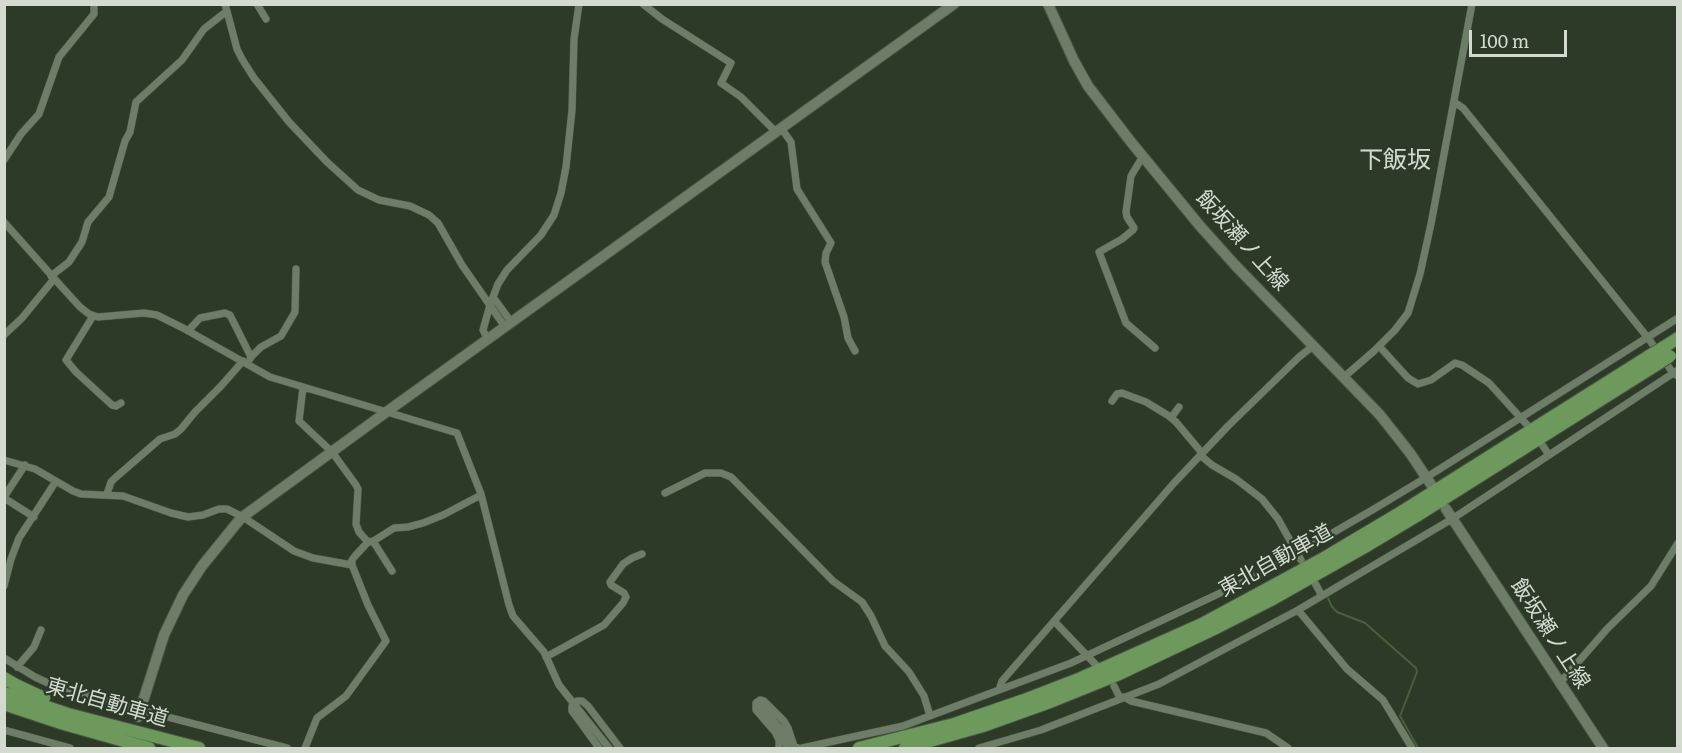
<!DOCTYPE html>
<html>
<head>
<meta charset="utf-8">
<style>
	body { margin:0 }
	#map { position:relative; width:1682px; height:753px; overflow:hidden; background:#2d3a28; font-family:Literata,serif }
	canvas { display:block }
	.frame { position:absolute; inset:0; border:6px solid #d3dbcf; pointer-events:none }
	.scale { position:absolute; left:1469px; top:30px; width:98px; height:27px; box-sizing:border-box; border:3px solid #d3dbcf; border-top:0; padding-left:8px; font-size:18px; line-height:21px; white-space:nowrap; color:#d3dbcf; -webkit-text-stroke:4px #2d3a28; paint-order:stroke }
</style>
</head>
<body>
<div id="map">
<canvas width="1682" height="753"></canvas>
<div class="frame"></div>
<div class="scale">100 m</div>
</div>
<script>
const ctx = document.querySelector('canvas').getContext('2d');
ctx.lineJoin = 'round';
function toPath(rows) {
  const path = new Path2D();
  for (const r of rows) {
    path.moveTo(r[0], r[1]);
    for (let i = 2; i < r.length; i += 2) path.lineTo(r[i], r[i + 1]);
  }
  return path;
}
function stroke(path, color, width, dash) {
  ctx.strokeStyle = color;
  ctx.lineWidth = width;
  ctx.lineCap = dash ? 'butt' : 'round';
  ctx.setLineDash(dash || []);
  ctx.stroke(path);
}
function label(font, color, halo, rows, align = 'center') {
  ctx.font = font + ' Literata,"Noto Sans JP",serif';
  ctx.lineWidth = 4.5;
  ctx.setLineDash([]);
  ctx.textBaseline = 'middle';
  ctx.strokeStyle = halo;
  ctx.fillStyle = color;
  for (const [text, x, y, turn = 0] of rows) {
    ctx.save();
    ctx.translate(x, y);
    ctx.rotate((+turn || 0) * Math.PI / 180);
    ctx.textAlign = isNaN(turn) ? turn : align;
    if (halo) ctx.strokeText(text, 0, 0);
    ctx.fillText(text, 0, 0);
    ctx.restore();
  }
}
stroke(toPath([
	[1328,598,1332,607,1337,612,1365,623,1416,668,1417,672,1400,716,1418,748]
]), '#495f3e', 2);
const street = toPath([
	[225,4,237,49,242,59,254,78,289,122,327,162,358,190,379,200,410,206,429,215,438,223,462,265,505,327],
	[257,4,266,19],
	[643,4,662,19,731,63,721,83,741,97,776,132],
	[1454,102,1463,108,1648,338,1673,373,1678,376],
	[781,128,791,142,797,189,831,243,826,253,825,262,844,317,848,338,855,351],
	[1145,158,1140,161,1131,176,1126,212,1127,217,1134,228,1133,230,1122,239,1099,252,1126,323,1155,348],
	[4,160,21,134,39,114,59,57,94,14,94,4],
	[4,222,60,285,80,307,89,314,98,317,144,313,157,315,183,328,270,377,457,433,481,494,509,605,513,616,544,652,559,685,609,748],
	[51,276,69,262,82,242,88,222,109,197,125,141,130,132,136,102,182,60,204,29,227,11],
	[493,297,512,323],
	[93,316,66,360,76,372,112,405,116,406,121,403],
	[188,331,200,318,225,313,230,315,251,357,250,359],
	[4,335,22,318,54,279],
	[488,340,483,330,490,305,498,284,507,270,541,235,554,215,561,193,566,167,572,110,574,39,579,4],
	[1379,346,1408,378,1418,384,1431,380,1455,363,1462,365,1489,383,1529,427],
	[251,357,261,347,281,336,295,312,296,269],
	[1344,377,1374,351,1395,330,1408,313,1420,274,1431,224,1472,4],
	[303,387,299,421,332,452,356,485,358,489,356,524,359,532,367,541,372,542,394,528,408,527,423,523,443,515,481,495],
	[1112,401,1117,394,1122,393,1146,402,1169,416,1176,422,1202,453],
	[1171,418,1179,407],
	[1543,446,1549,455],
	[1200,455,1212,465,1236,479,1262,499,1278,519,1301,560],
	[4,460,35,469,73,491,81,494,123,496,171,513,188,517,203,515,219,509,227,509,243,517,294,551,313,558,352,565],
	[665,493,705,473,721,473,731,477,833,581,862,602,871,616,885,646,909,672,924,696,930,716],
	[107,494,111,482,115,478,160,439,175,434,181,429,195,412,221,386,243,361],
	[4,497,25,465],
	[4,498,34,517],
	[373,541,392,571],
	[1315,583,1322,596],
	[4,586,11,559,19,538,56,481],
	[1298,610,1347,669,1383,700,1412,748],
	[1055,622,1096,665],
	[546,657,604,625,623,603,626,597,624,593,611,585,610,582,623,564,632,558,642,554],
	[4,658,35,677,48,683,133,708,287,748],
	[17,667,34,647,41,630],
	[1559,684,1607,629,1651,586,1678,543],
	[1114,686,1120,698],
	[999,690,1002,681,1174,483,1228,426,1299,357,1313,346],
	[1124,697,1131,701,1266,733,1288,748],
	[757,702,781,729,785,738,787,748],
	[4,730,70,748],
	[305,748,317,718,346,696,386,641,368,605,352,565,352,560,355,556,368,542],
	[599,748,572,711,572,706,577,701,582,701,588,706,620,748],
	[779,748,779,740,775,732,756,710,756,703,760,700,764,701,784,721,788,728,794,746,798,748],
	[802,748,903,726,1071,663,1265,572,1374,509,1427,477,1678,318],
	[979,748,1041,730,1159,684,1298,610,1452,519,1678,370]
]);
const secondary = toPath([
	[1048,4,1074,61,1088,86,1131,142,1200,226,1235,265,1380,415,1410,453,1432,486],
	[1446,509,1603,748],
	[138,717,164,635,183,595,202,566,241,518,385,413,954,4]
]);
const highway = toPath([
	[1664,347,1678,338],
	[4,678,16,685,44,698],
	[4,693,68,714,199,748],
	[4,704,64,724,149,748],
	[859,748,954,724,1024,700,1081,678,1202,624,1324,558,1398,514,1649,356],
	[905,748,983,726,1050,702,1117,675,1218,627,1271,600,1363,548,1418,515,1656,365]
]);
stroke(street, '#4a5545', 8);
stroke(secondary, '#4a5545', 12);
stroke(highway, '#4a5545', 14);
stroke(street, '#6e7d68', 7);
stroke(secondary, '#6e7d68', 10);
stroke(highway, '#6e995c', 12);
const highwayBridge = toPath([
	[1649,356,1664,347],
	[1656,365,1670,356]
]);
stroke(highwayBridge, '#4a5545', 14, []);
stroke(highwayBridge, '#6e995c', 12);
label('21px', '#d3dbcf', '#2d3a28', [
	["飯坂瀬ノ上線",1242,241,48],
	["東北自動車道",1276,561,-29],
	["飯坂瀬ノ上線",1550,634,57],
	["東北自動車道",107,703,16]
]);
label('24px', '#d3dbcf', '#2d3a28', [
	["下飯坂",1395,161]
]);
</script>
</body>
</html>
